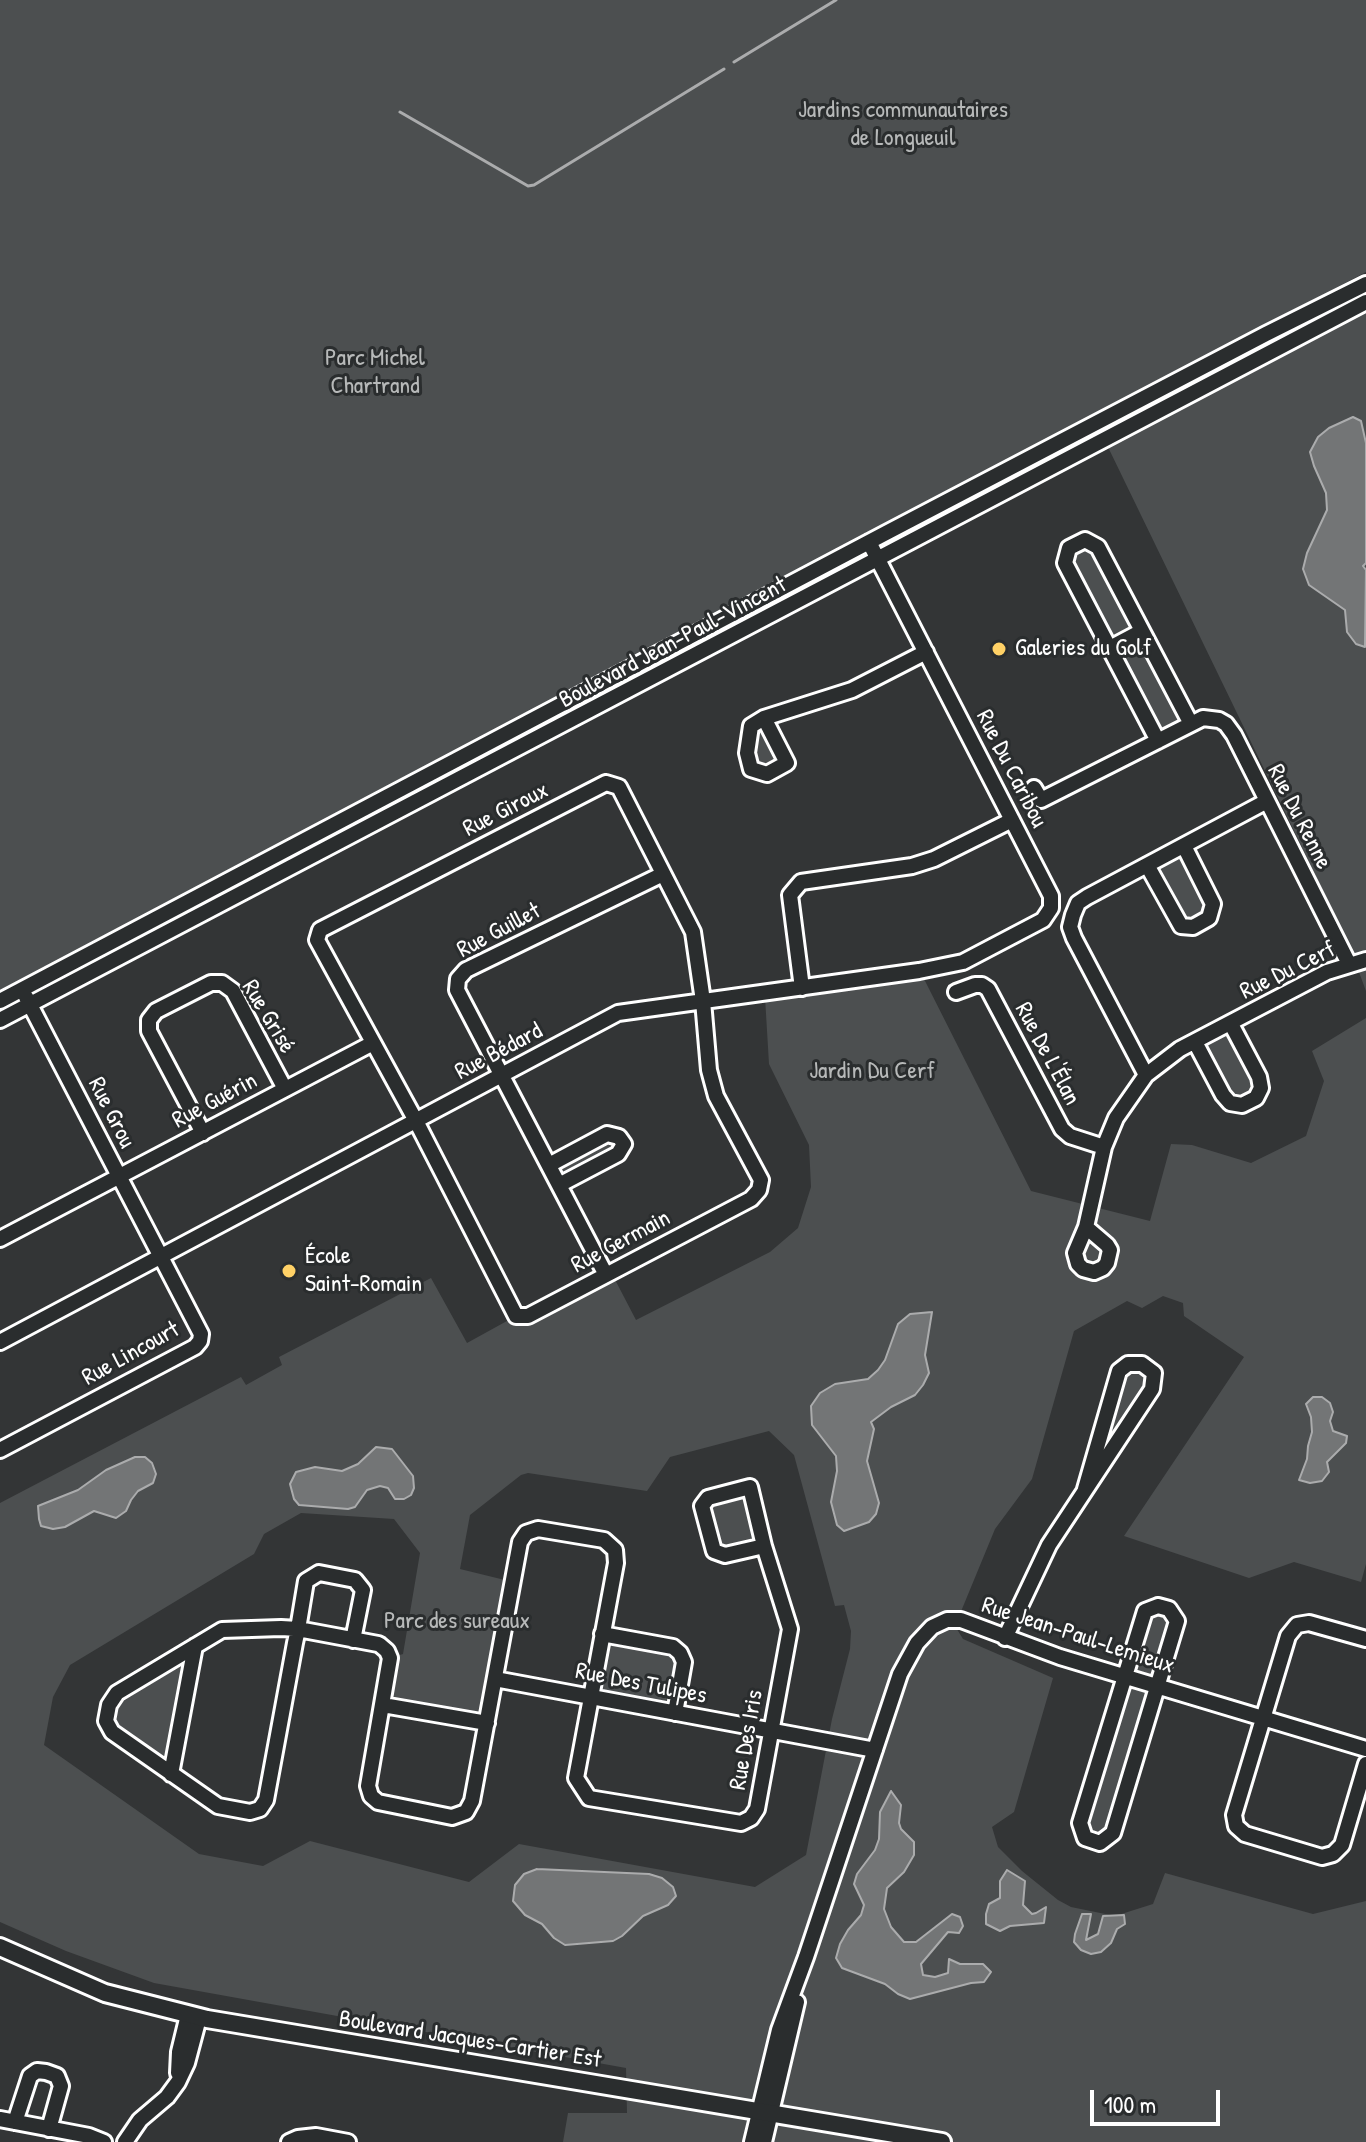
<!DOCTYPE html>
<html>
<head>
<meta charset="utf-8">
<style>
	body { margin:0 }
	#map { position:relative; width:1366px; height:2142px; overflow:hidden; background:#333536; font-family:"Patrick Hand",sans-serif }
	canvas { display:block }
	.scale { position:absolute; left:1090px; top:2090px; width:130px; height:36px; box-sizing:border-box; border:4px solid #fff; border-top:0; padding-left:10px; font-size:24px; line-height:28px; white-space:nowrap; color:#fff; -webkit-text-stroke:6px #2a2d2e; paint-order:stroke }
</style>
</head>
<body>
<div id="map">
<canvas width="1366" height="2142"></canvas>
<div class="scale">100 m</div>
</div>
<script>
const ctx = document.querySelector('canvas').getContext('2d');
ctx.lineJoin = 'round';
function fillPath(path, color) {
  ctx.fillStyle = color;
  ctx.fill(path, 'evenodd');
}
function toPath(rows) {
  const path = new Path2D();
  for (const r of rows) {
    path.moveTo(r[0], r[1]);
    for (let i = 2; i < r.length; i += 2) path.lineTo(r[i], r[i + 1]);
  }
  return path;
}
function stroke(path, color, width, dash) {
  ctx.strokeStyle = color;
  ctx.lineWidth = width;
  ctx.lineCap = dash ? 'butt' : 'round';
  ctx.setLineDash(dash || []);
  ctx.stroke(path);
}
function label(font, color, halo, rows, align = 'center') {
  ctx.font = font + ' "Patrick Hand",sans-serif';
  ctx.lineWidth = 6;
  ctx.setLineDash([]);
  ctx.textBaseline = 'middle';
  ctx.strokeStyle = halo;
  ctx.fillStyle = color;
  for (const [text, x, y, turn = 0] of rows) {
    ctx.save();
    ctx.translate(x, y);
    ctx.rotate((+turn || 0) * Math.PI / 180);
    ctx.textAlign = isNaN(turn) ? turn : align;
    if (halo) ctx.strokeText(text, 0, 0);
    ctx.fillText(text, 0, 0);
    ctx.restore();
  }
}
fillPath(toPath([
	[0,0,1366,0,1366,272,808,565,685,631,680,636,80,948,44,971,0,994],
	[1366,311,1366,991,1347,940,1107,445],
	[1098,547,1191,724,1158,741,1065,563,1069,548],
	[764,718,787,763,767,774,751,769,751,726],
	[1184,846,1213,904,1209,918,1181,926,1147,865],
	[922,975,1031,1191,1150,1221,1171,1144,1192,1145,1251,1163,1306,1136,1324,1081,1312,1051,1366,1018,1366,1564,1361,1582,1294,1562,1249,1578,1124,1536,1244,1357,1184,1316,1183,1303,1163,1296,1142,1308,1127,1301,1074,1331,1032,1479,995,1529,955,1626,963,1639,1053,1678,1014,1812,992,1827,998,1847,1022,1871,1058,1900,1071,1907,1115,1916,1153,1904,1165,1873,1313,1914,1366,1901,1366,2142,563,2142,568,2113,627,2113,626,2068,154,1983,66,1951,0,1922,0,1503,241,1377,246,1385,282,1365,279,1357,431,1278,467,1343,516,1316,611,1272,636,1320,770,1252,798,1228,811,1187,809,1145,769,1064,765,997],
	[769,1431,794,1455,835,1606,844,1605,851,1631,850,1649,832,1719,806,1855,755,1887,519,1844,469,1882,310,1841,263,1866,199,1854,44,1745,53,1697,70,1665,254,1554,264,1534,301,1513,394,1519,420,1553,403,1654,390,1658,383,1705,487,1723,513,1582,460,1569,470,1515,521,1475,528,1473,647,1491,670,1457],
	[1231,1024,1259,1077,1256,1098,1230,1103,1195,1042],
	[607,1134,624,1144,559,1185,549,1165],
	[1128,1364,1154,1373,1085,1489],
	[745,1495,757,1541,727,1549,718,1548,708,1505],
	[1158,1606,1177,1621,1113,1833,1100,1843,1080,1823,1145,1611],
	[602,1634,680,1653,675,1713,591,1697],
	[195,1646,171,1774,112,1732,109,1705]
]), '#4c4f50');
const water = toPath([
	[1353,417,1361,421,1366,443,1366,563,1363,566,1366,570,1365,647,1356,644,1347,632,1345,610,1309,585,1303,569,1307,553,1327,510,1326,493,1314,466,1310,452,1318,437,1329,428,1353,417],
	[932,1312,925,1355,929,1373,923,1385,915,1395,891,1407,871,1422,874,1429,867,1461,879,1503,876,1514,869,1522,844,1531,837,1525,831,1502,837,1471,836,1456,812,1425,811,1406,820,1393,835,1384,868,1379,878,1370,885,1360,898,1324,910,1314,932,1312],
	[1313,1397,1322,1397,1330,1403,1333,1412,1330,1421,1333,1431,1347,1436,1346,1443,1327,1462,1329,1472,1322,1481,1310,1483,1299,1480,1307,1459,1308,1446,1312,1432,1311,1417,1306,1404,1313,1397],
	[376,1447,392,1449,413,1476,414,1488,411,1495,404,1499,395,1499,388,1488,380,1486,367,1490,355,1507,348,1509,299,1505,294,1499,290,1484,296,1472,315,1467,342,1471,358,1464,376,1447],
	[135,1457,145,1457,152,1463,156,1474,153,1483,138,1491,131,1500,126,1511,116,1518,94,1511,65,1527,53,1529,41,1526,39,1519,38,1506,78,1490,106,1470,135,1457],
	[891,1791,901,1805,899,1823,901,1829,914,1842,914,1855,904,1872,887,1888,884,1909,891,1927,904,1942,916,1942,952,1914,960,1917,963,1926,959,1933,948,1932,921,1964,923,1975,935,1977,948,1973,949,1959,960,1964,983,1964,991,1972,984,1982,971,1983,910,1999,898,1994,885,1984,842,1968,836,1958,840,1944,848,1930,861,1915,864,1905,854,1884,857,1874,875,1850,879,1839,880,1812,891,1791],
	[537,1869,649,1874,662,1878,673,1887,676,1896,668,1905,643,1916,622,1936,613,1941,565,1945,554,1938,542,1924,525,1915,513,1901,515,1885,524,1874,537,1869],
	[1007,1870,1025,1881,1023,1905,1032,1914,1036,1913,1046,1907,1044,1923,1010,1926,1000,1931,986,1924,986,1914,989,1904,1000,1898,1000,1881,1007,1870],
	[1082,1914,1091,1914,1086,1940,1098,1934,1103,1916,1124,1915,1125,1924,1117,1929,1111,1943,1101,1952,1091,1954,1081,1950,1074,1942,1075,1934,1082,1914]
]);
fillPath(water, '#737576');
stroke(water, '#abacad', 2);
stroke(toPath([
	[734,62,836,0],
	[400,112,528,186,534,185,724,69]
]), '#abacad', 3);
const minor = toPath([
	[1110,648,1142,631],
	[764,718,787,763,767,774,751,769,747,753,751,726,764,718,852,690,926,652],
	[1158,741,1065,563,1069,548,1085,540,1098,547,1191,724],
	[606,783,619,787,693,932,703,1001,709,1070,716,1096,761,1180,759,1190,751,1199,528,1316,516,1316,416,1121,317,940,320,930,606,783],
	[1034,788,1041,800,1203,718,1219,720,1226,724,1234,735,1349,964],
	[1147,865,1181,926,1193,927,1209,918,1213,904,1184,846],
	[802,988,790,895,801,882,912,866,934,859,1012,820],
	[956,992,975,985,982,985,988,989,1062,1129,1070,1136,1104,1147],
	[0,1001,886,533,1266,334,1366,284],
	[0,1020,1366,302],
	[1195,1042,1223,1095,1230,1103,1242,1105,1256,1098,1261,1088,1259,1077,1231,1024],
	[1146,1075,1074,938,1070,927,1073,915,1078,903,1087,897,1267,801],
	[203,1133,149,1031,149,1020,156,1011,211,983,222,983,233,991,285,1089],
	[549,1165,607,1134,619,1137,624,1144,618,1154,559,1185],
	[1086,1227,1107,1245,1110,1250,1107,1263,1103,1268,1094,1272,1083,1269,1078,1264,1075,1253,1086,1227,1104,1147,1116,1118,1146,1075,1180,1049,1327,972,1366,960],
	[0,1239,373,1043],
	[606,1275,457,990,458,979,466,970,663,874],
	[0,1342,618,1013,919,971,963,962,1043,920,1051,908,1051,896,869,542],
	[0,1450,195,1347,200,1341,201,1334,26,997],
	[1158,1606,1169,1609,1177,1621,1113,1833,1100,1843,1085,1838,1080,1823,1145,1611,1158,1606],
	[602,1634,673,1647,680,1653,684,1662,675,1713],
	[1005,1638,1049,1545,1152,1389,1154,1373,1142,1364,1128,1364,1119,1371,1085,1489],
	[1366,1639,1309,1623,1297,1625,1288,1636,1234,1815,1236,1826,1245,1834,1322,1857,1333,1854,1342,1845,1366,1764],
	[353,1640,363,1590,355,1580,319,1573,306,1581,298,1629,295,1643,266,1800,260,1809,250,1812,218,1806,112,1732,106,1721,109,1705,117,1693,222,1630,281,1628,298,1629,378,1644,380,1645,387,1651,390,1658,368,1786,371,1796,378,1802,452,1817,466,1812,472,1801,520,1542,526,1533,538,1529,604,1540,615,1550,616,1563,576,1778,589,1798,741,1823,751,1818,757,1809,790,1629,764,1546,750,1487,708,1498,702,1506,714,1551,725,1555,764,1546],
	[495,1679,875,1750],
	[383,1705,487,1723],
	[171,1774,195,1646],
	[178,2073,179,2052,188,2015],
	[0,2119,89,2136,104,2142],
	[15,2122,30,2076,37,2071,46,2072,57,2076,61,2086,49,2129],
	[125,2142,140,2120,167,2097,178,2082,187,2063,199,2018],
	[289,2142,298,2138,316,2136,348,2142],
	[752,2142,779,2030,806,1957,900,1674,917,1643,932,1627,947,1620,961,1620,1060,1657,1366,1749],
	[764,2142,797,2002]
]);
const major = toPath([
	[0,1947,105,1993,207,2019,942,2142]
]);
stroke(minor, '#fff', 20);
stroke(major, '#fff', 22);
stroke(minor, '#2a2d2e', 14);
stroke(major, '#2a2d2e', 16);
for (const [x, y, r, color] of [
	[999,649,8,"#ffd166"],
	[289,1271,8,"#ffd166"]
]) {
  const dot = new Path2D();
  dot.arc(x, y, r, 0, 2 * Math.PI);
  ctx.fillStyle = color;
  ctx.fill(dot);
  stroke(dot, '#2a2d2e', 3);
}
label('24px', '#b7b9b9', '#2a2d2e', [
	["Jardins communautaires",903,111],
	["de Longueuil",903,139],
	["Parc Michel",375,359],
	["Chartrand",375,387],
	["Jardin Du Cerf",872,1072],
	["Parc des sureaux",457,1622]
]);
label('24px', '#fff', '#2a2d2e', [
	["Boulevard Jean-Paul-Vincent",673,643,-28],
	["Rue Du Caribou",1011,769,63],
	["Rue Giroux",506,810,-27],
	["Rue Du Renne",1299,817,63],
	["Rue Guillet",499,931,-28],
	["Rue Du Cerf",1288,971,-26],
	["Rue Grisé",268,1017,59],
	["Rue Bédard",499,1052,-28],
	["Rue De L'Élan",1047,1054,62],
	["Rue Guérin",215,1101,-28],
	["Rue Grou",111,1113,63],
	["Rue Germain",621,1242,-28],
	["Rue Lincourt",131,1354,-29],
	["Rue Jean-Paul-Lemieux",1078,1636,18],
	["Rue Des Tulipes",641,1684,11],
	["Rue Des Iris",747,1740,-80],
	["Boulevard Jacques-Cartier Est",470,2040,9]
]);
label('24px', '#fff', '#2a2d2e', [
	["Galeries du Golf",1015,649],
	["École",305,1257],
	["Saint-Romain",305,1285]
], 'left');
</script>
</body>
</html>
